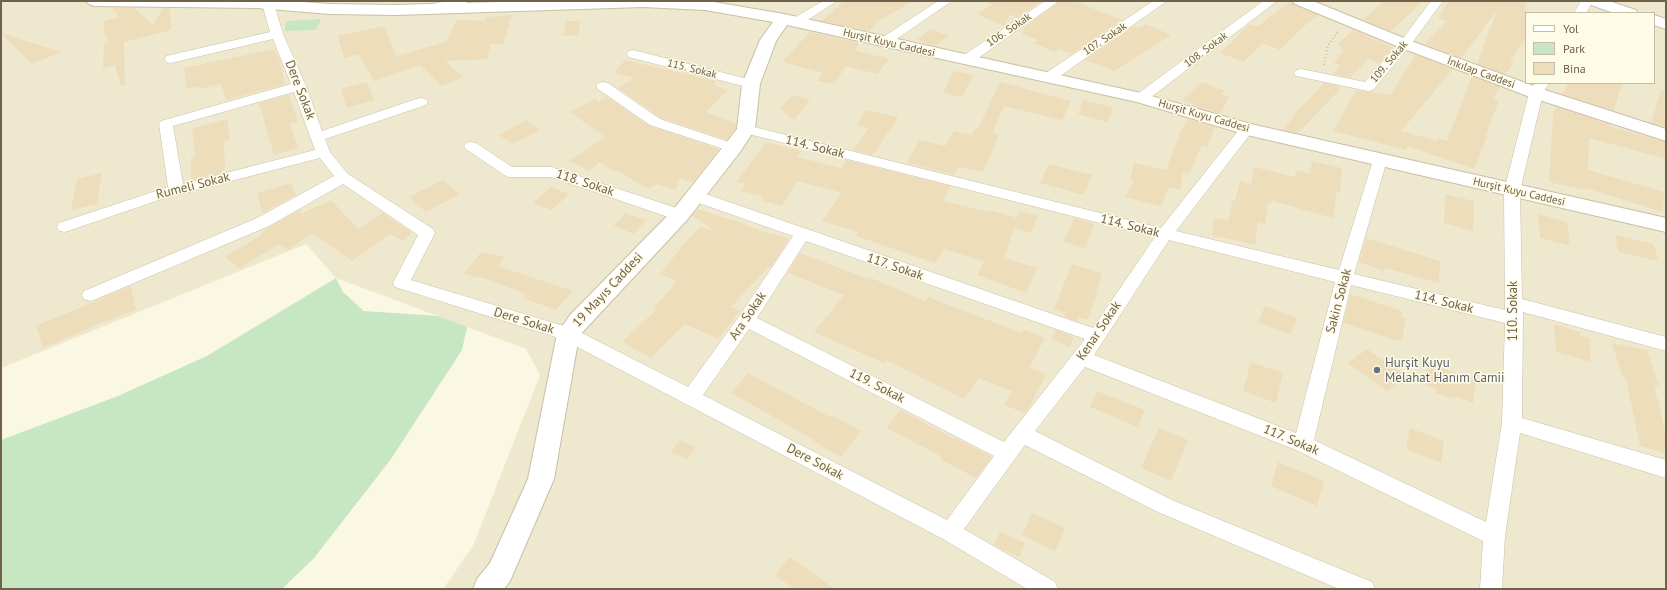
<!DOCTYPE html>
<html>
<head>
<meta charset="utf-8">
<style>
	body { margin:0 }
	#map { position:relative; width:1667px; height:590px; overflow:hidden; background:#faf7e2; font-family:"PT Sans",sans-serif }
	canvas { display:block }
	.frame { position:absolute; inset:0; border:2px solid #70614a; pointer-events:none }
	.legend { position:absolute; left:1525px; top:12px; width:130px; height:72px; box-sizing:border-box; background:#fefbe7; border:1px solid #c5bda8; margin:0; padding:5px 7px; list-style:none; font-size:12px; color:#70614a }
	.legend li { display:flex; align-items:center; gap:8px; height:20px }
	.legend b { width:20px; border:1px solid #c5bda8 }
</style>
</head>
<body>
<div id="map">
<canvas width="1667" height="590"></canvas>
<div class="frame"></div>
<ul class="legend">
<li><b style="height:5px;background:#fff"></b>Yol</li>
<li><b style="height:11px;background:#c7e6c2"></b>Park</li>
<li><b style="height:11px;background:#edb"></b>Bina</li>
</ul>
</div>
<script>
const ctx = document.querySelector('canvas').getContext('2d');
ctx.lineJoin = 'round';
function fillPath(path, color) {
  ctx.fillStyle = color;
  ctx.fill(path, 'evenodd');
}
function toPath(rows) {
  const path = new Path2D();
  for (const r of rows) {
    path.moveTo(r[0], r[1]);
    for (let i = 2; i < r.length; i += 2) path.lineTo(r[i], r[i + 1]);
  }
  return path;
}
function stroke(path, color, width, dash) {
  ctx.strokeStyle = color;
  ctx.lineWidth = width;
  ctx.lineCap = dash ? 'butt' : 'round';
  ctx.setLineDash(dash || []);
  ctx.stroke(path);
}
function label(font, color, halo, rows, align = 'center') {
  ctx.font = font + ' "PT Sans",sans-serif';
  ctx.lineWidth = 3;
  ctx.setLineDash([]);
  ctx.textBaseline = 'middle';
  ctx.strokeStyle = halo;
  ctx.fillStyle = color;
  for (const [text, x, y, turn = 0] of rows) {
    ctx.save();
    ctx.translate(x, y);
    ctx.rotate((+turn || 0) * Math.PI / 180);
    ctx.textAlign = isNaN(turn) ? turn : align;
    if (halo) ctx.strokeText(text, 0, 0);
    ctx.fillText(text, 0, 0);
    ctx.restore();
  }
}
fillPath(toPath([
	[1,1,1666,1,1666,589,443,589,473,546,540,375,526,349,336,278,306,244,1,368],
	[1526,13,1654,13,1654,83,1526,83]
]), '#eee8cf');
fillPath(toPath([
	[321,19,316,30,285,31,285,24,288,21],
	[336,278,343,292,364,311,438,316,467,327,462,350,391,459,314,558,282,589,1,589,1,440,118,396,207,356]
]), '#c7e6c2');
fillPath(toPath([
	[844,1,913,1,877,22,869,31,822,21],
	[985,1,1042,1,1017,18,1010,14,1004,26,976,14,992,5],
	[1060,1,1074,1,1122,20,1072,54,1060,49,1054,52,1034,43,1038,40,1022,34,1025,27],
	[1291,1,1294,5,1319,15,1304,26,1280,50,1262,43,1244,62,1220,53,1250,24,1257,27],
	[1383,1,1423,1,1391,31,1363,20],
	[1449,1,1526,1,1526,38,1510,60,1514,62,1505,74,1477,64,1496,13,1495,13,1461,58,1425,44,1447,21,1438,18],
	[112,8,134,8,153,25,163,8,170,8,171,30,124,42,125,85,121,86,115,65,103,68,104,42,108,44,104,32,104,21,119,17],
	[512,15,503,44,491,44,487,59,445,61,463,77,442,86,420,65,374,81,359,54,344,58,338,36,384,26,396,56,446,42,457,20,485,21,486,17],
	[566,21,581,21,578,35,563,36],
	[1146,24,1171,35,1114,71,1095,63,1094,64,1085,60,1134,26,1139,28],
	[930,29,949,36,935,46,917,40],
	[1353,30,1393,48,1378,64,1369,58,1350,78,1333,74,1340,65,1334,63,1344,50,1339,48,1341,46,1337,45],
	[810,32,860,43,854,50,889,59,877,74,846,66,834,84,817,81,823,73,782,62],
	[1,33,61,52,32,64],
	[274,49,280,61,285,84,226,100,221,84,199,89,198,86,187,89,184,68],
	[1416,55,1453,69,1401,131,1437,141,1438,138,1447,141,1472,76,1500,87,1493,99,1499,101,1491,120,1486,136,1487,136,1474,169,1407,146,1406,150,1333,131,1356,90,1390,95],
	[625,60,716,81,713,85,728,90,706,112,736,123,736,128,727,140,661,118,618,88,634,78,614,73],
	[956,71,974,75,962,97,943,93,953,72],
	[367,82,374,100,347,108,341,89],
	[1000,82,1071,101,1062,120,1004,106,992,133,999,135,983,172,958,167,955,175,907,163,919,140,945,146,954,131,971,135,975,128,978,129],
	[1202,82,1225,91,1221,94,1229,96,1221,114,1192,106,1193,104,1182,100],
	[1324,83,1342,87,1298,133,1283,130,1293,118,1291,118,1303,104,1305,104],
	[1569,83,1622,83,1614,111,1562,94],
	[1661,90,1664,91,1665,127,1651,123],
	[289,95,298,122,290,124,298,148,274,155,259,103],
	[792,95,810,100,794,120,780,109],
	[606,96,650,126,719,149,693,182,679,178,676,190,657,184,648,189,617,170,614,172,600,162,589,171,569,161,605,137,570,112,595,99,599,102],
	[1083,100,1113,107,1108,122,1078,114],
	[1556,107,1610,124,1609,126,1666,142,1666,159,1589,138,1588,170,1664,192,1663,212,1585,188,1585,190,1549,182,1553,115],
	[866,110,898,117,873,155,853,150,869,128,857,125],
	[227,119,230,140,224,141,225,172,191,180,191,157,195,156,192,128],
	[1187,119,1215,127,1207,147,1202,145,1189,174,1183,172,1180,190,1169,187,1161,206,1125,197,1134,180,1130,179,1134,163,1166,170,1182,128,1184,128],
	[526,120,540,130,513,144,499,135],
	[766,142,801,151,797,157,841,168,846,160,950,186,943,201,989,212,990,210,1017,218,1019,211,1038,216,1031,233,1014,228,1004,258,1037,268,1026,293,977,275,984,262,944,249,935,263,856,236,858,232,822,221,842,193,797,181,782,206,761,200,763,196,741,191,745,184,736,182],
	[1312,161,1342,168,1340,193,1337,192,1333,218,1272,201,1272,203,1268,203,1265,224,1258,222,1255,245,1212,235,1214,218,1228,221,1232,201,1235,201,1240,181,1251,184,1254,167,1294,177,1297,170,1310,174],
	[1049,164,1092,175,1084,195,1040,183],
	[102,173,97,204,71,210,77,179],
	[443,180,460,194,426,212,409,197],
	[291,183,296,195,262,213,257,193],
	[551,187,569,194,552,210,533,203],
	[1445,194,1474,201,1473,231,1444,223],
	[331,200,358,229,383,213,412,233,403,241,390,234,352,261,327,243,311,234,288,250,279,244,240,268,225,257,263,234,261,233,266,229,300,210,301,214],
	[698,209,744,224,769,234,771,233,789,239,771,267,769,266,731,307,740,311,718,339,685,324,651,358,622,342,657,309,654,308,677,281,660,274,688,239,700,227,715,231,692,216],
	[625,213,646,220,634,234,614,226],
	[1538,214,1567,222,1570,246,1540,238],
	[1074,218,1094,224,1085,248,1064,242],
	[1615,235,1654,244,1658,261,1618,252],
	[1366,238,1440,261,1439,283,1385,268,1384,271,1359,262],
	[481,252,505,257,498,266,573,291,556,310,523,298,527,294,486,279,464,274],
	[800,253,868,279,869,277,925,301,928,297,1022,333,1023,329,1045,338,1029,368,1046,374,1029,408,1025,413,1004,405,1012,391,979,378,964,399,886,360,884,363,814,332,844,295,788,273],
	[1072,264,1102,273,1096,294,1097,294,1087,320,1078,317,1077,321,1064,317,1066,313,1054,309],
	[131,286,136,310,92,326,92,327,43,348,36,326],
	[1350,294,1402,311,1401,317,1406,319,1402,340,1395,340,1344,323],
	[1265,306,1297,318,1291,335,1258,322],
	[1554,324,1580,332,1580,336,1589,338,1591,362,1556,352],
	[1056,330,1073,336,1070,347,1051,339],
	[1612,343,1647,350,1659,386,1654,385,1666,435,1666,453,1640,446,1626,378,1623,378],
	[1367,349,1406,376,1387,391,1348,363],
	[1251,362,1283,373,1276,403,1243,391],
	[1428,363,1476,380,1473,403,1456,396,1455,399,1436,393,1437,389,1425,385],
	[748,373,830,417,832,415,861,431,841,457,813,441,814,440,731,393],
	[1097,391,1145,410,1138,427,1090,407],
	[900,410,955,439,955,438,992,457,976,478,940,459,942,457,887,428],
	[1159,428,1188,440,1171,481,1141,468],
	[1410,428,1444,441,1441,463,1406,449],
	[680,440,696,447,687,459,671,452],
	[1278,462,1324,481,1317,506,1271,486],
	[1032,513,1065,528,1055,551,1022,535],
	[1000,532,1025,543,1019,557,994,545],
	[790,557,835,589,794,589,775,575]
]), '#edb');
const street = toPath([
	[264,1,272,1,274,4,283,34,306,86,322,131,416,99,421,98,426,99,428,102,426,105,325,139,330,152,348,174,433,229,435,233,411,280,574,329,688,387,740,315,793,236,690,200,687,196,690,192,695,191,700,192,1093,328,1155,237,741,132,739,129,741,126,746,125,1161,228,1242,126,1247,125,1252,126,1254,129,1176,231,1339,270,1373,160,1375,157,1380,155,1385,157,1387,160,1354,274,1505,310,1504,191,1529,93,1535,83,1549,83,1543,93,1520,191,1522,299,1666,337,1666,351,1523,312,1522,418,1666,460,1666,478,1520,433,1505,536,1502,589,1480,589,1483,541,1296,450,1085,367,1035,431,1172,500,1372,582,1375,589,1339,589,1158,512,1025,445,964,529,1055,582,1058,589,1027,589,943,539,562,339,395,287,393,283,418,235,343,184,269,226,96,299,90,301,84,299,82,295,84,291,257,218,334,176,320,158,165,198,65,232,59,231,57,227,59,223,168,187,159,124,161,121,291,84,273,39,171,63,166,62,165,59,166,56,270,32,262,4,264,1],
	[294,92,315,150,183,184,173,126,294,92],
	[1169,240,1335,282,1296,433,1094,355,1169,240],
	[806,241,1085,339,1004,442,757,318,806,241],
	[1351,285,1505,323,1502,423,1486,522,1314,440,1351,285],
	[749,329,994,456,947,520,703,395,749,329],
	[447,1,468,1,466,4,432,12,428,11,426,8,428,5,447,1],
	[823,1,837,1,800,25,792,25,790,22,792,19,823,1],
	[938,1,952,1,888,45,880,45,878,42,880,39,938,1],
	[1045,1,1059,1,971,63,961,63,960,60,961,57,1045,1],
	[1153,1,1167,1,1053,81,1043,81,1041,78,1043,75,1153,1],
	[1263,1,1277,1,1146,101,1136,101,1134,98,1136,95,1263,1],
	[1431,1,1443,1,1409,47,1373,90,1368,91,1301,77,1296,76,1294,73,1296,70,1301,69,1365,82,1401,41,1431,1],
	[1581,1,1593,1,1586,13,1574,13,1581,1],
	[633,50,756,81,758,84,756,87,751,88,628,57,627,54,628,51,633,50],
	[603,82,608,83,660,119,738,145,740,148,738,151,733,152,650,125,598,89,596,86,598,83,603,82],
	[471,142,476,143,512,167,552,167,557,169,686,211,688,215,686,219,680,220,674,219,551,177,509,177,504,175,466,149,464,146,466,143,471,142]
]);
const secondary = toPath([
	[86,1,289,1,330,4,396,5,530,1,708,1,784,14,1141,93,1251,124,1666,218,1666,232,1247,135,1137,102,787,25,776,41,760,84,755,129,740,152,687,220,579,336,554,479,510,581,504,589,473,589,477,579,490,563,528,479,557,334,570,315,673,210,737,129,742,84,760,40,773,22,705,10,643,7,396,15,330,14,257,8,94,6,89,4,86,1],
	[1292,1,1313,1,1411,41,1542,89,1666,129,1666,141,1530,97,1399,47,1295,4,1292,1],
	[1585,1,1609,1,1636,10,1638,13,1614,13,1588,4,1585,1],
	[1654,15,1666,19,1666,29,1654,25,1654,15]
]);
stroke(street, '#cac0a9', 1);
stroke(secondary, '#cabfa5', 2);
stroke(toPath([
	[1324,65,1328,45,1338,32]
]), '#d2c09f', 2, [1, 2.5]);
fillPath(street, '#fff');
fillPath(secondary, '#fff');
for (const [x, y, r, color] of [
	[1377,370,4,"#6b7280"]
]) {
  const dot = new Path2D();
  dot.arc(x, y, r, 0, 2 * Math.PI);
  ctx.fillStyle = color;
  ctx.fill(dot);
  stroke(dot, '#fefbe7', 1.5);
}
label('11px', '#70614a', '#fefbe7', [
	["106. Sokak",1009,30,-34],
	["107. Sokak",1105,39,-34],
	["Hurşit Kuyu Caddesi",889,43,13],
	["108. Sokak",1206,50,-37],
	["109. Sokak",1389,62,-50],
	["115. Sokak",692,69,14],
	["İnkılap Caddesi",1481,73,20],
	["Hurşit Kuyu Caddesi",1204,116,16],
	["Hurşit Kuyu Caddesi",1519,192,13]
]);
label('13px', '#70614a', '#fefbe7', [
	["Dere Sokak",300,90,69],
	["114. Sokak",815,147,14],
	["118. Sokak",585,183,18],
	["Rumeli Sokak",193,186,-14],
	["114. Sokak",1130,226,14],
	["117. Sokak",895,267,19],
	["19 Mayıs Caddesi",608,290,-47],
	["Sakin Sokak",1339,301,-75],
	["114. Sokak",1444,302,14],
	["110. Sokak",1513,311,-90],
	["Ara Sokak",748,316,-56],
	["Dere Sokak",524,321,17],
	["Kenar Sokak",1099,331,-56],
	["119. Sokak",877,386,27],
	["117. Sokak",1291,440,23],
	["Dere Sokak",815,462,28]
]);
label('13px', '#5b616d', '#fefbe7', [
	["Hurşit Kuyu",1385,363],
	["Melahat Hanım Camii",1385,378]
], 'left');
</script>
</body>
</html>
